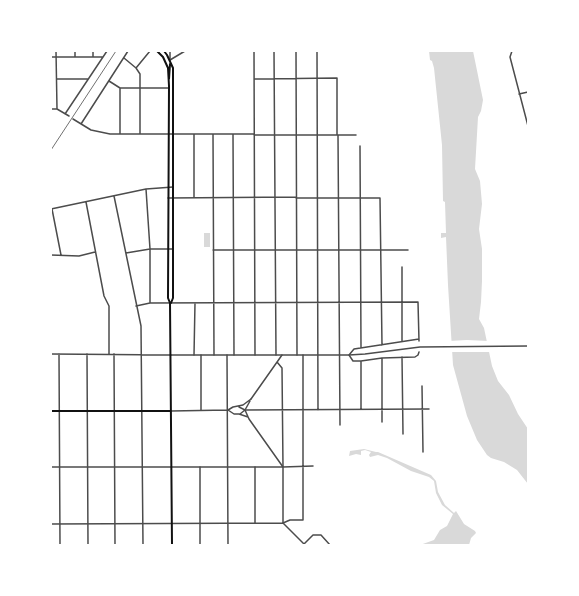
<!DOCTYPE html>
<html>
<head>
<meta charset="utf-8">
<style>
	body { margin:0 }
	#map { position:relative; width:579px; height:596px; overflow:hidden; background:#fff; font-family:Jost,sans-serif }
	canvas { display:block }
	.frame { position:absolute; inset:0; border:52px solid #fff; pointer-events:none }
</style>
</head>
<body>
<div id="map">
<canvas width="579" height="596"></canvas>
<div class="frame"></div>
</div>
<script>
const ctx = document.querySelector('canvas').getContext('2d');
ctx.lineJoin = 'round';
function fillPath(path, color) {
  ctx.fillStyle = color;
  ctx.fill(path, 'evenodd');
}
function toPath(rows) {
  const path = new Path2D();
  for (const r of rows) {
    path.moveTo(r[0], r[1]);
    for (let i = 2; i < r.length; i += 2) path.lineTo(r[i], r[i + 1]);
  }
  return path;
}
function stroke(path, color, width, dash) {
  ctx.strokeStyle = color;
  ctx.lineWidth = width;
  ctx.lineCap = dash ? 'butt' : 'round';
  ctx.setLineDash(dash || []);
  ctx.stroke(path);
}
fillPath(toPath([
	[429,51,473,51,483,100,481,111,478,117,475,169,480,181,482,204,479,229,482,249,482,281,481,302,479,319,484,328,492,366,498,381,509,395,518,414,528,429,528,484,517,470,504,462,491,458,487,455,477,440,467,416,453,365,448,285,446,237,441,238,441,233,446,233,445,202,443,201,442,145,434,68,432,61,430,60],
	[204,233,210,233,210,247,204,247],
	[364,449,376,452,378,452,431,475,436,481,438,492,445,505,454,513,456,511,464,524,475,531,476,533,471,538,469,545,420,545,434,540,440,530,447,526,453,514,442,505,436,493,434,481,429,477,411,471,387,458,378,455,370,457,369,455,371,452,365,450,361,451,361,455,356,454,349,456,350,451]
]), '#d9d9d9');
fillPath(toPath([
	[467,340,488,341,491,352,450,352,449,341]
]), '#fff');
stroke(toPath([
	[528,395,528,398]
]), '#4c4c4c', 1);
stroke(toPath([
	[56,51,57,109],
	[93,51,93,57],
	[254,51,255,355],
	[274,51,276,355],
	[296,51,297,355],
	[317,51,318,410],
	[512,51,510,57,528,126],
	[51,57,103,57],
	[75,57,75,51],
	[124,58,136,68,140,74,140,134],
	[170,60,170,51],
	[136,68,150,51],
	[57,79,88,79],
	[254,79,337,78,337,135],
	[109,81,120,88,169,88],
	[120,88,120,134],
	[519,94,528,92],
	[51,109,57,109,69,116],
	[65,114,107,51],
	[73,119,91,130,110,134,254,134],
	[81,124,128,51],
	[194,134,194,197],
	[213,134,214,355],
	[233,134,234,355],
	[254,135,356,135],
	[338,135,340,425],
	[360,146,361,348],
	[146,189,150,249,150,303],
	[114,196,141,326,143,545],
	[168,198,296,197],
	[296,198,380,198,382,345],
	[86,202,104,296,109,306,109,354],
	[51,209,146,189,173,187],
	[52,209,61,255],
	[213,250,408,250],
	[126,253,150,249,173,249],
	[51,255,79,256,95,252],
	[402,267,402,341],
	[136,306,150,303,418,302,419,341],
	[419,339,354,349,349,355,353,361,361,361,382,358,415,357,418,355,419,352],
	[51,354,171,355],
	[59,354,60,545],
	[87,354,88,545],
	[114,354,115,545],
	[194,355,195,303],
	[201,355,201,410],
	[227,355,228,545],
	[402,357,403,434],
	[382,358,382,422],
	[361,361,361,409],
	[277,362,282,368,283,467,313,466],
	[422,386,423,452],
	[251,399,282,355],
	[245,410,429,409],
	[200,467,200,545],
	[255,467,255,523],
	[283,523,290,520,303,520,303,355],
	[304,544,313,535,321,535,330,545]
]), '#4c4c4c', 1.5);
stroke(toPath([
	[170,60,185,51],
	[171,355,349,355,365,354,420,347,528,346],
	[239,407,245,410,249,419,283,467,283,523,305,545],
	[228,410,233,407,243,405,251,399],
	[171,411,228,410,234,414,239,414,248,417],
	[240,414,245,410,250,401],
	[51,467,283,467],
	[51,524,283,523]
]), '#4c4c4c', 1.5);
stroke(toPath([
	[157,51,163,57,168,68,169,86,168,298,170,303,172,545],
	[164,51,167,55,173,68,173,298,171,303],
	[169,79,170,64],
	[51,411,171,411]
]), '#111', 2);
stroke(toPath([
	[51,150,116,51]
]), '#707070', 1);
</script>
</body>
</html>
